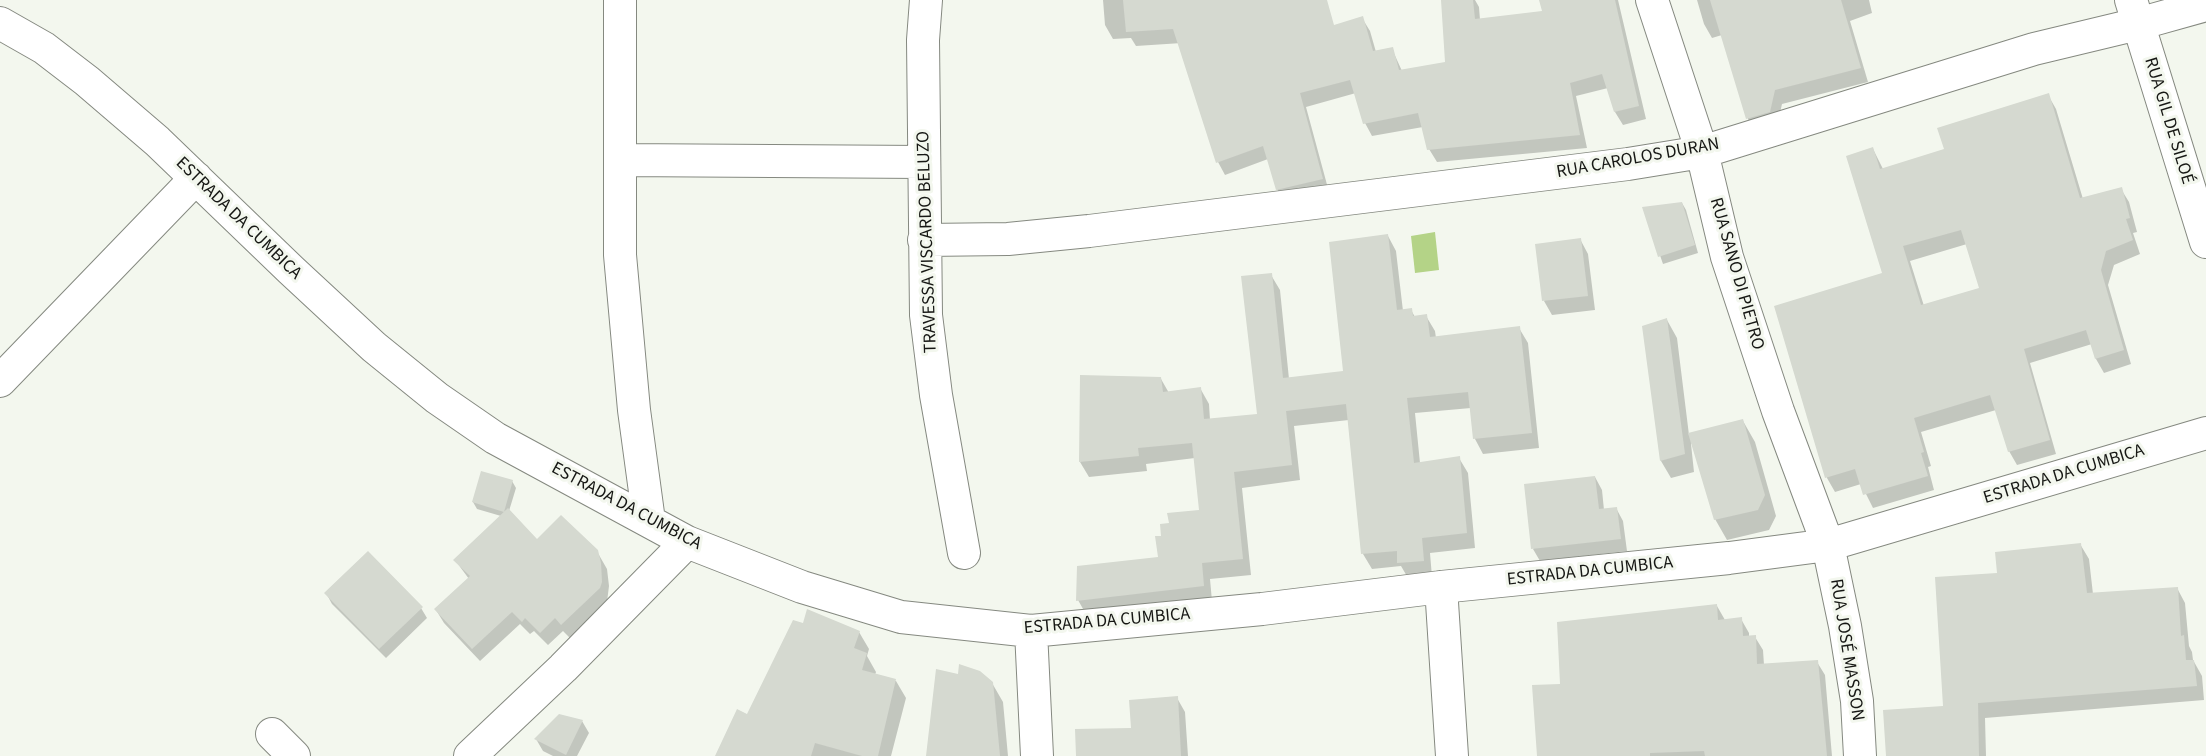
<!DOCTYPE html>
<html>
<head>
<meta charset="utf-8">
<style>
	body { margin:0 }
	canvas { display:block; background:#f3f7ee }
</style>
</head>
<body>
<canvas width="2206" height="756"></canvas>
<script>
const ctx = document.querySelector('canvas').getContext('2d');
ctx.lineJoin = 'round';
function fillPath(path, color) {
  ctx.fillStyle = color;
  ctx.fill(path, 'evenodd');
}
function toPath(rows) {
  const path = new Path2D();
  for (const r of rows) {
    path.moveTo(r[0], r[1]);
    for (let i = 2; i < r.length; i += 2) path.lineTo(r[i], r[i + 1]);
  }
  return path;
}
function stroke(path, color, width, dash) {
  ctx.strokeStyle = color;
  ctx.lineWidth = width;
  ctx.lineCap = dash ? 'butt' : 'round';
  ctx.setLineDash(dash || []);
  ctx.stroke(path);
}
function label(font, color, halo, rows, align = 'center') {
  ctx.font = font + ' "Source Sans 3",sans-serif';
  ctx.lineWidth = 6;
  ctx.setLineDash([]);
  ctx.textBaseline = 'middle';
  ctx.strokeStyle = halo;
  ctx.fillStyle = color;
  for (const [text, x, y, turn = 0] of rows) {
    ctx.save();
    ctx.translate(x, y);
    ctx.rotate((+turn || 0) * Math.PI / 180);
    ctx.textAlign = isNaN(turn) ? turn : align;
    if (halo) ctx.strokeText(text, 0, 0);
    ctx.fillText(text, 0, 0);
    ctx.restore();
  }
}
fillPath(toPath([
	[1435,232,1439,270,1415,273,1411,236]
]), '#b4d387');
fillPath(toPath([
	[1103,0,1222,0,1182,43,1136,46,1131,38,1113,39,1105,25],
	[1447,0,1475,0,1479,7,1480,20,1543,12,1541,0,1618,0,1646,119,1623,125,1615,112,1608,88,1576,96,1587,148,1437,162,1429,149,1423,127,1372,136,1365,123,1356,93,1306,107,1329,192,1285,202,1277,189,1268,159,1225,175,1218,162,1362,18,1370,31,1376,52,1392,49,1402,71,1447,64],
	[1697,0,1869,0,1872,13,1850,21,1868,82,1782,104,1777,126,1756,133,1748,119,1722,35,1712,38,1704,24],
	[2048,95,2056,109,2083,199,2121,189,2129,202,2137,232,2133,233,2140,254,2114,265,2108,285,2131,364,2104,373,2096,359,2092,344,2030,363,2056,454,2017,465,2009,451,1996,410,1921,432,1931,466,1928,467,1934,490,1873,508,1861,484,1835,492,1827,478,1775,307,1884,274,1873,149,1883,169,1946,150],
	[1967,244,1981,289,1924,306,1910,261],
	[1682,203,1686,210,1698,253,1663,264,1644,209],
	[1388,236,1396,251,1403,311,1411,310,1415,317,1426,316,1435,331,1436,338,1519,328,1528,343,1539,448,1483,454,1475,439,1471,408,1415,413,1420,463,1459,458,1468,473,1475,548,1430,553,1432,577,1408,578,1401,566,1372,569,1363,554,1349,420,1294,426,1300,480,1242,488,1251,575,1210,579,1212,601,1087,616,1078,600,1159,559,1163,537,1170,524,1200,512,1195,458,1146,464,1147,471,1089,477,1080,462,1161,379,1169,393,1200,388,1209,404,1210,420,1258,415,1271,275,1280,290,1289,379,1345,372],
	[1580,239,1588,254,1595,310,1552,315,1544,301],
	[1667,320,1677,338,1689,435,1743,421,1755,442,1776,516,1769,530,1727,540,1715,519,1692,443,1691,444,1694,472,1671,478,1661,461],
	[1595,477,1602,490,1604,510,1616,508,1623,521,1627,551,1540,561,1533,549],
	[512,481,516,488,509,511,537,541,599,555,607,569,609,586,607,602,570,638,563,631,548,645,534,631,530,634,520,624,480,661,444,623,436,610,469,579,455,560,501,516,477,509,473,502],
	[2080,544,2089,559,2093,594,2177,588,2185,603,2189,646,2192,652,2193,660,2202,676,2204,700,1985,718,1986,756,1888,756,1945,707,1998,575],
	[326,593,421,608,427,618,386,658,332,604],
	[1717,606,1725,620,1741,619,1749,633,1749,637,1755,637,1763,650,1764,665,1817,662,1825,675,1832,756,1538,756,1562,685],
	[859,632,869,649,867,656,876,672,875,675,896,681,906,698,891,756,716,756,748,715],
	[992,683,1003,702,1008,756,928,756],
	[1177,698,1185,712,1188,756,1078,756,1132,729],
	[582,721,589,733,577,756,553,756,543,751,536,739]
]), '#0003');
fillPath(toPath([
	[1123,0,1327,0,1334,25,1363,16,1373,51,1393,47,1399,70,1445,62,1441,0,1473,0,1475,19,1542,11,1539,0,1615,0,1639,106,1614,112,1602,74,1570,83,1580,135,1427,150,1418,113,1363,124,1350,80,1300,93,1323,179,1276,190,1263,146,1216,163,1173,29,1126,32],
	[1710,0,1841,0,1861,68,1775,90,1770,112,1746,119],
	[2049,93,2080,198,2122,187,2130,218,2126,219,2133,240,2106,251,2101,270,2124,350,2095,359,2086,330,2024,349,2050,440,2008,452,1990,395,1914,418,1924,452,1921,453,1928,476,1863,495,1855,469,1825,478,1774,306,1882,273,1846,156,1873,147,1880,169,1944,149,1937,128],
	[1961,230,1979,288,1921,305,1903,246],
	[1682,202,1695,245,1658,257,1642,207],
	[1388,234,1397,310,1412,308,1413,316,1427,314,1430,337,1520,326,1532,433,1473,439,1468,392,1407,398,1414,463,1460,456,1467,533,1422,538,1424,561,1397,563,1397,551,1361,554,1346,404,1286,411,1292,465,1234,472,1243,559,1202,563,1204,586,1076,601,1077,566,1158,557,1155,536,1161,536,1160,524,1169,523,1167,513,1199,510,1192,443,1138,448,1139,456,1079,462,1080,375,1161,377,1163,392,1201,387,1204,419,1257,414,1241,276,1272,273,1283,378,1343,371,1329,242],
	[1581,238,1588,296,1542,301,1535,244],
	[1667,318,1685,454,1660,461,1642,326],
	[1743,419,1765,495,1758,510,1714,520,1688,433],
	[481,471,513,480,504,512,472,502],
	[1595,476,1599,509,1617,507,1621,539,1531,549,1524,484],
	[508,508,537,539,561,515,598,550,601,563,602,582,600,588,561,625,555,618,540,633,525,618,522,622,512,612,472,649,434,609,470,576,453,560],
	[2081,543,2087,593,2178,587,2181,636,2184,635,2186,660,2194,660,2197,686,1978,703,1979,756,1886,756,1883,710,1943,706,1935,577,1997,573,1995,552],
	[368,551,423,607,379,649,324,593],
	[1717,604,1718,620,1742,617,1743,636,1756,635,1757,664,1818,660,1827,756,1705,756,1704,751,1650,753,1650,756,1537,756,1532,685,1560,684,1557,622],
	[807,609,860,631,854,648,867,653,862,670,896,679,878,756,862,756,815,743,811,756,715,756,737,709,747,714,793,620,803,623],
	[959,664,980,671,993,682,1000,756,926,756,936,669,958,674],
	[1178,696,1181,756,1076,756,1075,729,1131,728,1129,700],
	[559,714,583,720,566,755,534,739]
]), '#d5d9d0');
const street = toPath([
	[620,0,620,255,634,410,649,521],
	[926,0,923,40,926,315,936,395,964,553],
	[1652,0,1702,152,1727,257,1778,411,1828,545,1845,626,1857,701,1860,756],
	[2131,0,2206,242],
	[0,23,44,48,87,81,157,141,291,270,374,347,437,398,495,438,687,542,802,587,901,617,1031,631,1262,609,1441,587,1729,558,1828,545,2206,433],
	[620,160,924,162],
	[924,240,1008,239,1089,231,1628,164,1702,152,2034,49,2138,24,2206,5],
	[0,381,196,178],
	[1441,587,1452,756],
	[1031,631,1037,756],
	[272,734,294,756],
	[470,756,563,668,687,542]
]);
stroke(street, '#858980', 34);
stroke(street, '#fff', 32);
label('18px', '#161714', '#f3f7ee', [
	["RUA GIL DE SILOÉ",2168,121,73],
	["RUA CAROLOS DURAN",1638,159,-10],
	["ESTRADA DA CUMBICA",238,219,44],
	["TRAVESSA VISCARDO BELUZO",928,242,-92],
	["RUA SANO DI PIETRO",1736,274,74],
	["ESTRADA DA CUMBICA",2064,475,-17],
	["ESTRADA DA CUMBICA",626,507,28],
	["ESTRADA DA CUMBICA",1590,572,-6],
	["ESTRADA DA CUMBICA",1107,622,-5],
	["RUA JOSÉ MASSON",1846,650,81]
]);
</script>
</body>
</html>
